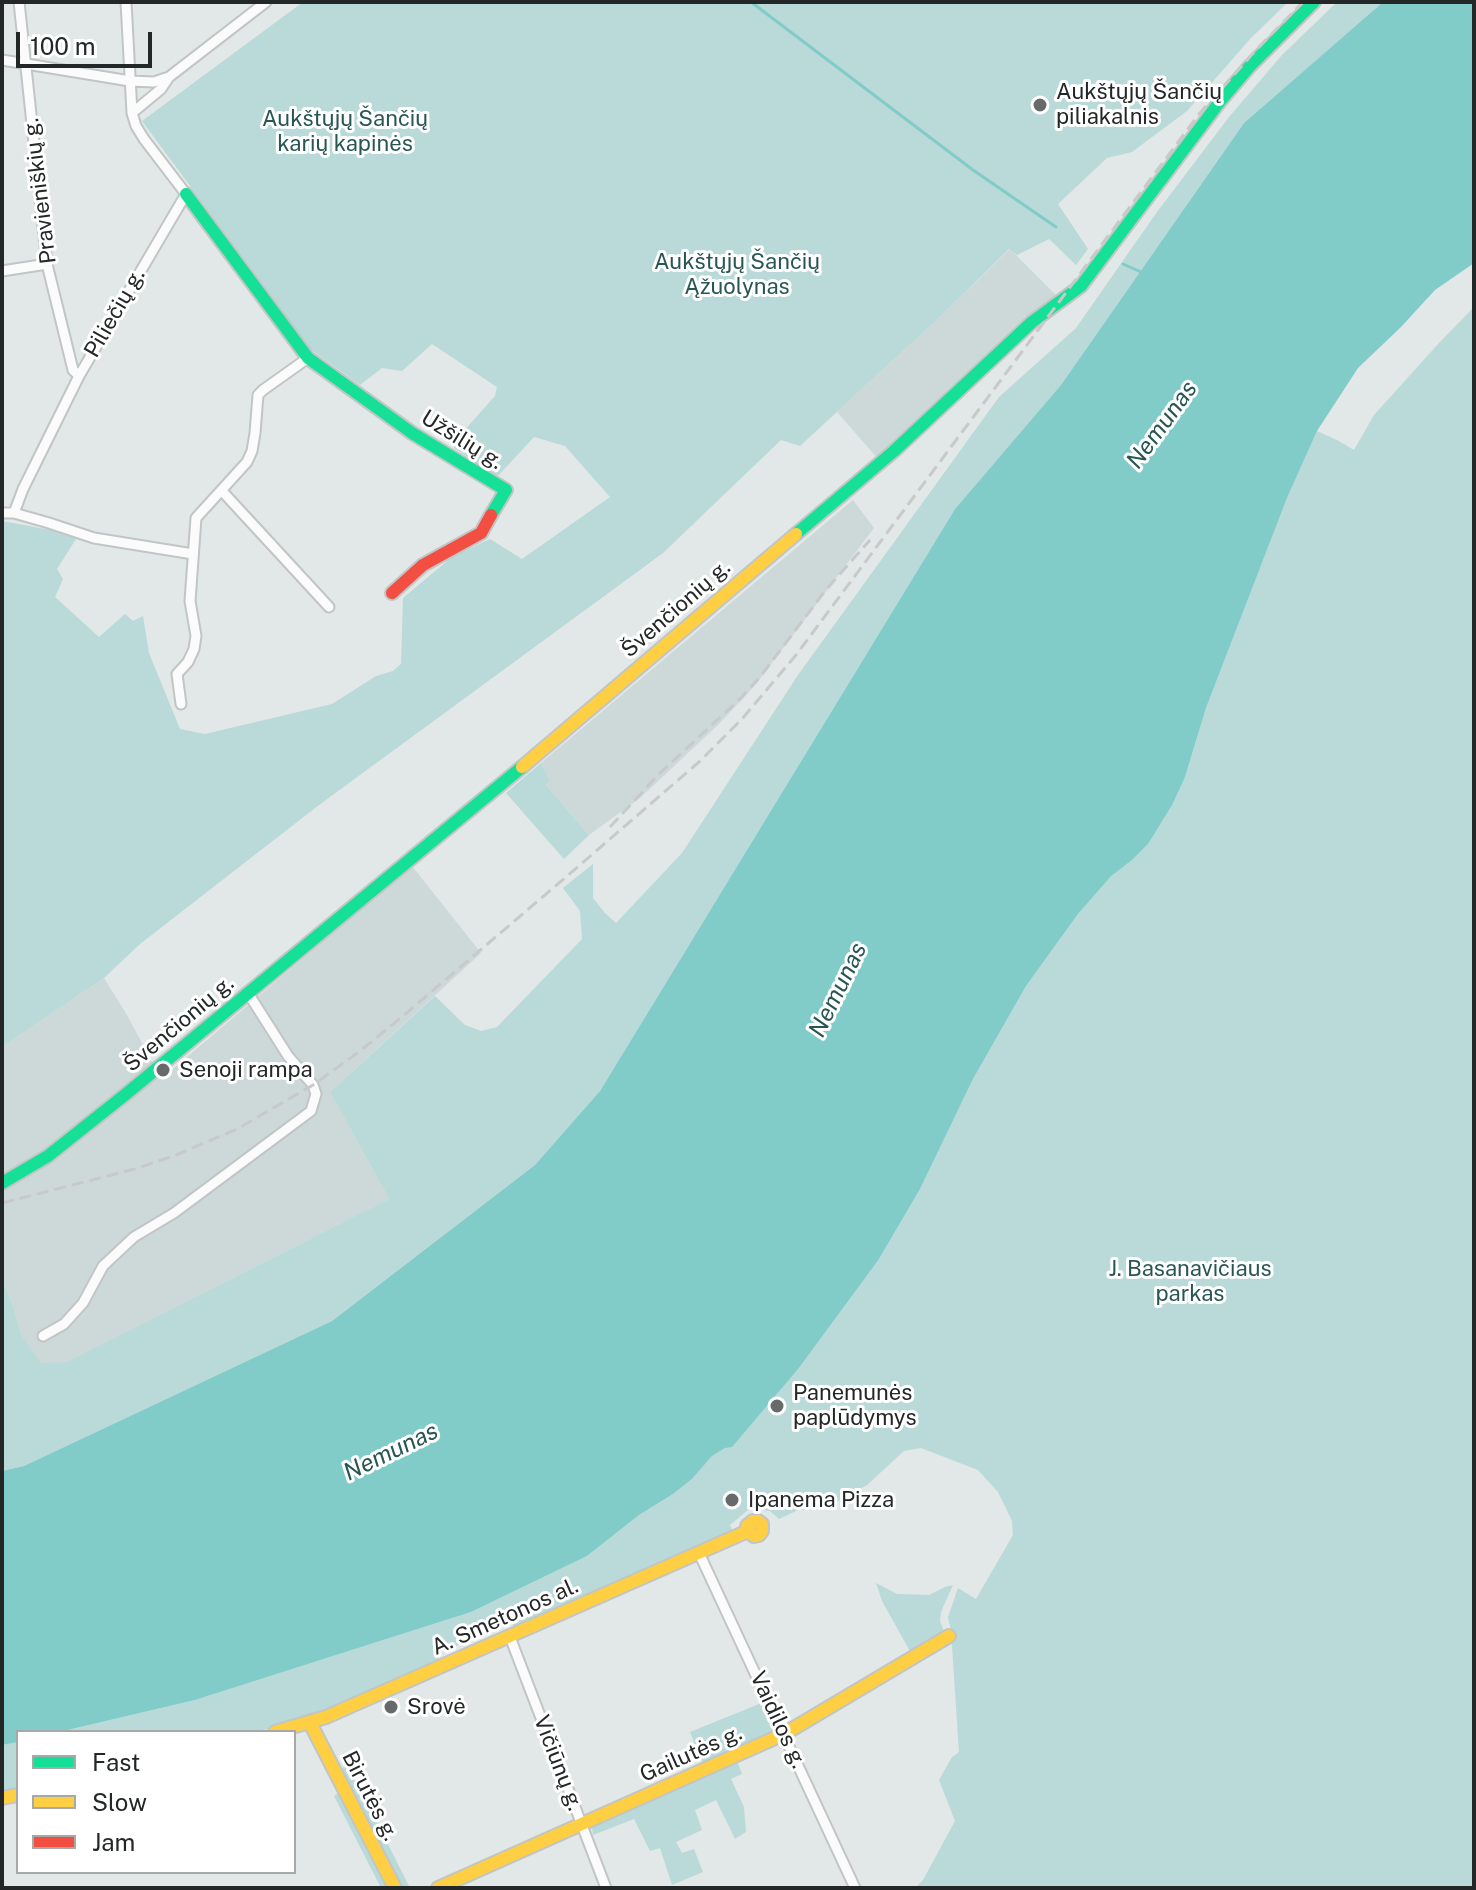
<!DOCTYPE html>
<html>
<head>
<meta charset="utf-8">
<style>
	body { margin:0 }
	#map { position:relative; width:1476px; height:1890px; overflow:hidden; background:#e2e7e7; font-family:"Public Sans",sans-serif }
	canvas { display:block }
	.frame { position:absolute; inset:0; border:4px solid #242727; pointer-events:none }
	.legend { position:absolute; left:16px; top:1730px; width:280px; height:144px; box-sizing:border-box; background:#fff; border:2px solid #a7a9a9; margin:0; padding:10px 14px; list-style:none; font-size:24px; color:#242727 }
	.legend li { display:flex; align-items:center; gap:16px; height:40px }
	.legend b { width:40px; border:2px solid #a7a9a9 }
	.scale { position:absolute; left:16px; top:32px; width:136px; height:36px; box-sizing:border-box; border:4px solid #242727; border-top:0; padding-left:10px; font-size:24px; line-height:28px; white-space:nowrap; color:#242727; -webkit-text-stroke:6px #fff; paint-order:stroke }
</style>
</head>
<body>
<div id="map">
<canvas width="1476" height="1890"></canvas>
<div class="frame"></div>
<ul class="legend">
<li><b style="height:10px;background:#16e098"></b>Fast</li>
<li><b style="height:10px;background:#ffcf43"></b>Slow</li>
<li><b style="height:10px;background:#f24e42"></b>Jam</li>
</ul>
<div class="scale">100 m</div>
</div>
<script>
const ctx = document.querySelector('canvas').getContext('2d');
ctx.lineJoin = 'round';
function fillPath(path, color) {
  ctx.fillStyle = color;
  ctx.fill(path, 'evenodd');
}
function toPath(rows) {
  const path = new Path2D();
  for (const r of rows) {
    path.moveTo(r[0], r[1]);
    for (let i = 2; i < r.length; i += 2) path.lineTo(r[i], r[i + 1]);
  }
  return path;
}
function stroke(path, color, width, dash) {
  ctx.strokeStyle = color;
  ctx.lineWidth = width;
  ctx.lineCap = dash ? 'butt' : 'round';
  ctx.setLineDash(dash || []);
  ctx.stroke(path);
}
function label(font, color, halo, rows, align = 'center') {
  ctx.font = font + ' "Public Sans",sans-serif';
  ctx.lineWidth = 6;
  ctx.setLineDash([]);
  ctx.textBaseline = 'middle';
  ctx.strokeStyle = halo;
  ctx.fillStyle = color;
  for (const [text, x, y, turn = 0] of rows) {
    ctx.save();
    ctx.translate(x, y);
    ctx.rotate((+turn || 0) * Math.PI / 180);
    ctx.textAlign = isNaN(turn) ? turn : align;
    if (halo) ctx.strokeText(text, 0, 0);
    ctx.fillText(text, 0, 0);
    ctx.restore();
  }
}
fillPath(toPath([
	[1010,249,1058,297,1043,306,961,386,879,460,837,412,941,316],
	[853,500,874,528,756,684,720,723,640,798,589,835,546,785,550,780,541,763],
	[412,866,481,953,330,1092,389,1199,66,1362,41,1364,21,1334,11,1300,2,1281,2,1047,104,978,127,1015,161,1079]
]), '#cdd9d8');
fillPath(toPath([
	[303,2,1288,2,1251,38,1187,111,1132,152,1107,158,1058,204,1088,249,1076,265,1049,239,1017,255,1009,249,941,316,800,446,781,440,663,553,319,805,140,944,104,978,2,1047,2,521,67,533,76,539,57,569,63,579,55,597,99,637,125,614,133,621,143,616,149,653,180,729,205,734,332,704,376,676,393,671,401,664,403,598,452,557,490,539,522,559,610,497,565,446,534,437,497,477,454,448,454,442,495,396,497,387,432,344,402,371,382,368,360,385,310,349,298,339,282,310,142,121],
	[1337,2,1383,2,1244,123,1061,385,955,509,600,1091,535,1165,332,1321,24,1466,2,1471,2,1281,11,1300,21,1334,41,1363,66,1362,389,1199,330,1092,435,996,465,1025,481,1031,497,1027,582,939,580,911,563,888,593,864,593,898,605,913,616,923,682,853,798,675,999,397,1076,328,1157,212,1229,117,1282,55],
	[1474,307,1474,1888,915,1888,923,1880,955,1821,939,1780,952,1757,959,1752,951,1631,948,1617,958,1588,976,1599,1013,1535,1012,1521,998,1492,978,1470,921,1448,904,1451,867,1485,822,1510,798,1510,779,1519,770,1511,755,1509,748,1510,730,1525,733,1532,515,1629,511,1621,450,1649,443,1647,437,1649,439,1662,304,1719,256,1732,59,1732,195,1700,471,1612,587,1556,639,1515,673,1494,692,1479,712,1456,725,1448,774,1398,879,1259,920,1189,973,1079,1026,986,1078,914,1111,875,1132,860,1148,844,1185,777,1206,708,1287,498,1317,431,1337,440,1354,450,1374,415,1439,343],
	[541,763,550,780,546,785,589,835,564,859,506,793],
	[876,1583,897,1594,929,1595,945,1587,953,1585,941,1612,940,1621,945,1634,911,1653,882,1601],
	[764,1702,779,1732,704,1767,690,1732],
	[18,1742,18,1790,2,1793,2,1745],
	[737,1761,742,1774,731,1779,744,1807,746,1832,735,1839,716,1800,695,1810,702,1830,676,1842,682,1853,694,1849,703,1872,672,1885,660,1848,650,1851,634,1819,593,1835,592,1827],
	[347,1763,410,1888,400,1888,340,1771],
	[340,1792,390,1888,381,1888,334,1796]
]), '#b9dad8');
fillPath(toPath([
	[1383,2,1474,2,1474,263,1435,290,1401,327,1358,368,1317,431,1287,498,1206,708,1185,777,1172,805,1148,844,1132,860,1111,876,1078,914,1026,986,973,1079,920,1189,879,1259,798,1369,732,1447,725,1448,712,1456,692,1479,673,1494,639,1515,587,1556,471,1612,195,1700,59,1732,18,1732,18,1742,2,1745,2,1471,24,1466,332,1321,535,1165,600,1091,955,509,1061,385,1244,123]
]), '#81cbc8');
stroke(toPath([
	[751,2,973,170,1056,227],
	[1123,264,1141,272]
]), '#81cbc8', 3);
const street = toPath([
	[19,2,47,264,73,370,79,376],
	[2,60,130,81,154,82,169,77,266,2],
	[132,113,161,89,169,77],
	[2,271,47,264],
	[222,491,329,607],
	[2,513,14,513,49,523,94,538,193,554],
	[14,513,23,489,79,376,186,194,144,139,136,126,132,113,126,2],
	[181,704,177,674,188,662,194,649,196,636,190,601,196,518,247,462,252,451,255,433,258,395,263,390,308,358],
	[43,1336,64,1324,83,1303,103,1266,134,1237,174,1213,311,1111,316,1094,313,1085,288,1056,248,993],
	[699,1553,855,1888],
	[510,1637,606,1888]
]);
const fast = toPath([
	[186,194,308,358,412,433,506,490,491,515],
	[796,534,894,451,1032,322,1081,286,1221,100,1249,67,1314,2],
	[2,1183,48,1156,126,1094,522,767]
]);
const slow = toPath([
	[522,767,796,534],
	[310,1723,395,1888],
	[275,1732,326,1717,748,1531,754,1536,759,1535,762,1531,762,1524,758,1521,753,1521,747,1526,748,1531],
	[2,1798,18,1795],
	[438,1888,784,1734,949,1636]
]);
const jam = toPath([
	[392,593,423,565,481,533,491,515]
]);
stroke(street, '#c2c5c5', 13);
stroke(fast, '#c2c5c5', 16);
stroke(slow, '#c2c5c5', 16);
stroke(jam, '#c2c5c5', 16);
stroke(street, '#fbfbfb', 9);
stroke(fast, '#16e098', 12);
stroke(slow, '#ffcf43', 12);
stroke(jam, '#f24e42', 12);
stroke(toPath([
	[610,827,659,774,741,698,760,677,825,591,870,540],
	[2,1203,135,1169,176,1155,237,1129,313,1085,360,1051,403,1016,566,877,699,762,742,719,796,655,1199,114,1256,50,1303,2]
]), '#c8c9c9', 3, [12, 6]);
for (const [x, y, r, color] of [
	[1040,105,8,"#666a6a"],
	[163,1070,8,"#666a6a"],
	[777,1406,8,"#666a6a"],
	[732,1500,8,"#666a6a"],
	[391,1707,8,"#666a6a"]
]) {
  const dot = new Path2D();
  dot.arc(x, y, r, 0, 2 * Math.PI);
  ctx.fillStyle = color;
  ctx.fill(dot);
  stroke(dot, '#fff', 3);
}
label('22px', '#242727', '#fff', [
	["Aukštųjų Šančių",1056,92],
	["piliakalnis",1056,117],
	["Senoji rampa",179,1070],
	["Panemunės",793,1393],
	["paplūdymys",793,1418],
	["Ipanema Pizza",748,1500],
	["Srovė",407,1707]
], 'left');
label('22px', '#285653', '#fff', [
	["Aukštųjų Šančių",345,119],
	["karių kapinės",345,144],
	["Aukštųjų Šančių",737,262],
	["Ąžuolynas",737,287],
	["J. Basanavičiaus",1190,1269],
	["parkas",1190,1294]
]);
label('22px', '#242727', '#fff', [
	["Pravieniškių g.",40,191,-97],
	["Piliečių g.",115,313,-60],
	["Užšilių g.",462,440,32],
	["Švenčionių g.",676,609,-41],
	["Švenčionių g.",179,1024,-40],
	["A. Smetonos al.",505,1617,-24],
	["Vaidilos g.",778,1720,65],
	["Gailutės g.",691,1754,-24],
	["Vičiūnų g.",558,1763,69],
	["Birutės g.",370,1796,63]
]);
label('italic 24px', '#285653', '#fff', [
	["Nemunas",1162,425,-54],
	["Nemunas",838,990,-64],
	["Nemunas",391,1452,-26]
]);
</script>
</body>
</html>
